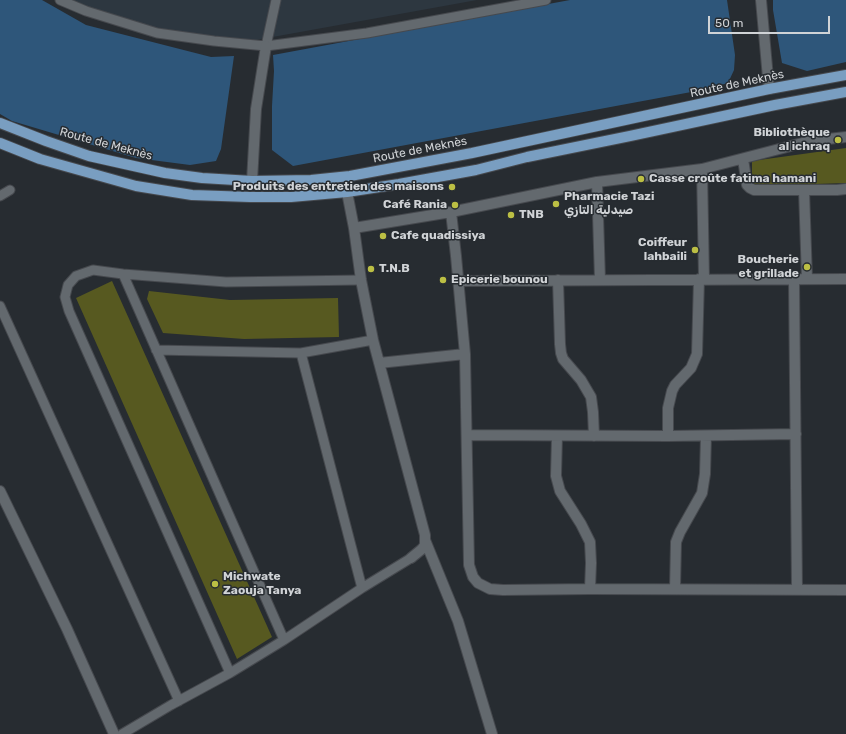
<!DOCTYPE html>
<html>
<head>
<meta charset="utf-8">
<style>
	body { margin:0 }
	#map { position:relative; width:846px; height:734px; overflow:hidden; background:#272c31; font-family:Rubik,sans-serif }
	canvas { display:block }
	.scale { position:absolute; left:708px; top:16px; width:122px; height:18px; box-sizing:border-box; border:2px solid #d0d3d6; border-top:0; padding-left:5px; font-size:12px; line-height:14px; white-space:nowrap; color:#d0d3d6; -webkit-text-stroke:3px #272c31; paint-order:stroke }
</style>
</head>
<body>
<div id="map">
<canvas width="846" height="734"></canvas>
<div class="scale">50 m</div>
</div>
<script>
const ctx = document.querySelector('canvas').getContext('2d');
ctx.lineJoin = 'round';
function fillPath(path, color) {
  ctx.fillStyle = color;
  ctx.fill(path, 'evenodd');
}
function toPath(rows) {
  const path = new Path2D();
  for (const r of rows) {
    path.moveTo(r[0], r[1]);
    for (let i = 2; i < r.length; i += 2) path.lineTo(r[i], r[i + 1]);
  }
  return path;
}
function stroke(path, color, width, dash) {
  ctx.strokeStyle = color;
  ctx.lineWidth = width;
  ctx.lineCap = dash ? 'butt' : 'round';
  ctx.setLineDash(dash || []);
  ctx.stroke(path);
}
function label(font, color, halo, rows, align = 'center') {
  ctx.font = font + ' Rubik,"Noto Sans Arabic",sans-serif';
  ctx.lineWidth = 3;
  ctx.setLineDash([]);
  ctx.textBaseline = 'middle';
  ctx.strokeStyle = halo;
  ctx.fillStyle = color;
  for (const [text, x, y, turn = 0] of rows) {
    ctx.save();
    ctx.translate(x, y);
    ctx.rotate((+turn || 0) * Math.PI / 180);
    ctx.textAlign = isNaN(turn) ? turn : align;
    if (halo) ctx.strokeText(text, 0, 0);
    ctx.fillText(text, 0, 0);
    ctx.restore();
  }
}
fillPath(toPath([
	[64,0,477,0,256,40,159,32]
]), '#2d3740');
fillPath(toPath([
	[0,0,42,0,86,25,211,57,234,56,221,149,216,161,190,165,136,158,12,121,0,114],
	[570,0,727,0,735,55,734,70,728,83,702,90,293,166,272,150,272,106,274,71,273,55],
	[773,0,846,0,846,62,807,71,782,63,773,10]
]), '#2e567a');
fillPath(toPath([
	[846,148,846,183,752,186,752,161],
	[112,281,272,637,237,659,76,298],
	[149,291,230,300,338,298,339,337,244,339,163,333,147,299]
]), '#575920');
const service = toPath([
	[60,0,86,11,157,33,214,41,266,46,367,33,546,0],
	[266,46,276,0],
	[0,196,10,190],
	[123,274,284,640],
	[0,306,179,701],
	[156,350,301,353,373,340],
	[301,353,362,588],
	[230,673,69,311,65,297,68,285,76,276,93,270,123,274,226,282,361,280],
	[122,734,171,705,230,673,284,640,362,588,411,558]
]);
const minor = toPath([
	[761,0,769,89],
	[743,159,747,185,750,188,754,190,837,190,846,189],
	[702,169,704,279],
	[252,181,256,109,266,46],
	[597,182,600,280],
	[804,190,807,279],
	[347,192,354,228,361,280,373,340,425,535,425,545,422,549,411,558],
	[451,212,456,256,465,354,469,565,473,577,478,583,490,589,503,590,590,589,846,590],
	[354,228,451,212,597,182,702,169,810,141,846,137],
	[794,279,797,590],
	[558,280,560,344,561,353,563,359,581,380,591,397,593,412,594,436],
	[459,281,846,279],
	[379,363,465,354],
	[467,435,668,436,796,434],
	[557,436,556,476,560,491,581,524,590,542,591,563,590,589],
	[668,436,668,408,672,391,675,385,691,368,697,354,699,279],
	[425,540,458,621,492,734],
	[675,589,676,542,680,532,702,493,705,474,706,436]
]);
const secondary = toPath([
	[0,491,67,629,114,734]
]);
const primary = toPath([
	[0,123,46,141,89,156,165,173,202,178,252,181,311,180,350,176,472,153,769,89,846,75],
	[0,143,40,159,136,186,192,195,250,197,291,197,347,192,399,184,476,170,527,157,630,136,775,105,846,92]
]);
stroke(service, '#46494e', 11);
stroke(minor, '#46494e', 12);
stroke(secondary, '#46494e', 12);
stroke(primary, '#46494e', 12);
stroke(service, '#63696e', 9);
stroke(minor, '#63696e', 10);
stroke(secondary, '#63696e', 10);
stroke(primary, '#799ec1', 10);
for (const [x, y, r, color] of [
	[838,140,4,"#bcbf44"],
	[641,179,4,"#bcbf44"],
	[452,187,4,"#bcbf44"],
	[556,204,4,"#bcbf44"],
	[455,205,4,"#bcbf44"],
	[511,215,4,"#bcbf44"],
	[383,236,4,"#bcbf44"],
	[695,250,4,"#bcbf44"],
	[807,267,4,"#bcbf44"],
	[371,269,4,"#bcbf44"],
	[443,280,4,"#bcbf44"],
	[215,584,4,"#bcbf44"]
]) {
  const dot = new Path2D();
  dot.arc(x, y, r, 0, 2 * Math.PI);
  ctx.fillStyle = color;
  ctx.fill(dot);
  stroke(dot, '#272c31', 1.5);
}
label('12px', '#d0d3d6', '#272c31', [
	["Route de Meknès",737,84,-12],
	["Route de Meknès",106,144,15],
	["Route de Meknès",420,150,-11]
]);
label('bold 12px', '#d0d3d6', '#272c31', [
	["Bibliothèque",830,133,"right"],
	["al ichraq",830,147,"right"],
	["Casse croûte fatima hamani",649,179],
	["Produits des entretien des maisons",444,187,"right"],
	["Pharmacie Tazi",564,197],
	["صيدلية التازي",564,211],
	["Café Rania",447,205,"right"],
	["TNB",519,215],
	["Cafe quadissiya",391,236],
	["Coiffeur",687,243,"right"],
	["lahbaili",687,257,"right"],
	["Boucherie",799,260,"right"],
	["et grillade",799,274,"right"],
	["T.N.B",379,269],
	["Epicerie bounou",451,280],
	["Michwate",223,577],
	["Zaouja Tanya",223,591]
], 'left');
</script>
</body>
</html>
